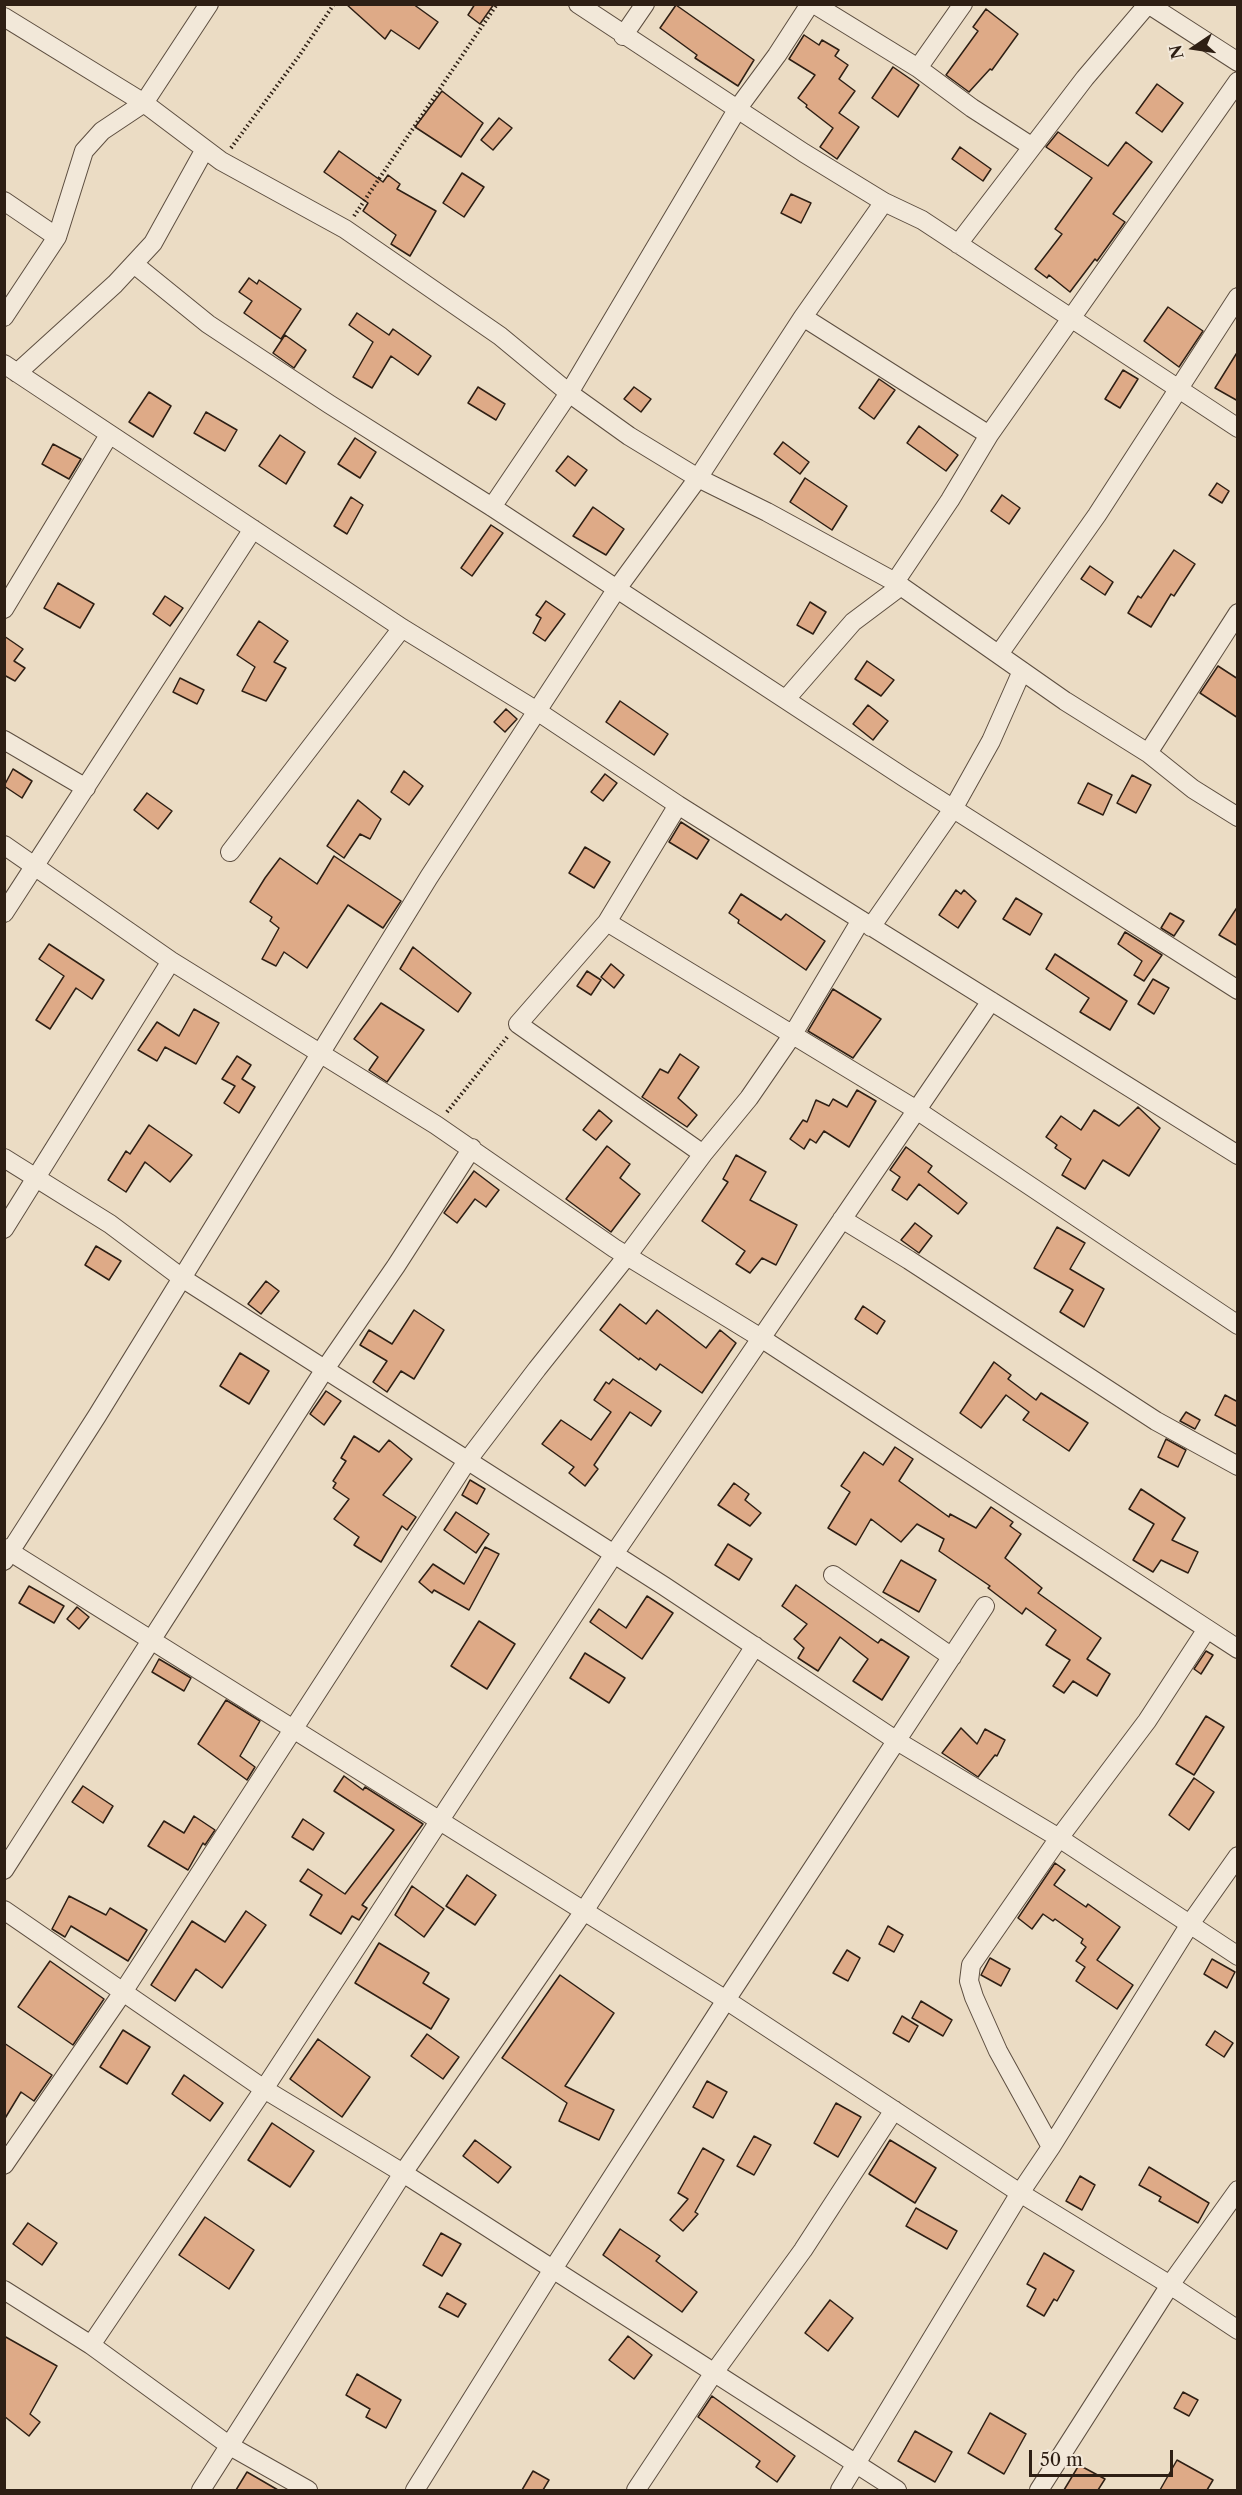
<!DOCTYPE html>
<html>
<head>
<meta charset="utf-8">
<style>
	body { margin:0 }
	#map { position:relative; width:1242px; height:2495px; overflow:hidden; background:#ebdcc4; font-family:"Libre Caslon Text",serif }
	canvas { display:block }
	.frame { position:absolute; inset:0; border:6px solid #2e1f14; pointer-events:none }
	.north { position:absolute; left:1164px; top:18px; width:60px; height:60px; -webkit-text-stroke:4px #f2e8d9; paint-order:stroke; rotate:257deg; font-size:16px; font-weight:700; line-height:24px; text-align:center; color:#2e1f14 }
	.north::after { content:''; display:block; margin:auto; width:21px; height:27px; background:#2e1f14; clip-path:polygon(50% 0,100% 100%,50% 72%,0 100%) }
	.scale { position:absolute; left:1029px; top:2450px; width:144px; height:27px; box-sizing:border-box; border:3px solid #2e1f14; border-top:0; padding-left:8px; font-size:18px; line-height:21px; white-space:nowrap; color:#2e1f14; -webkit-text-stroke:4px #f2e8d9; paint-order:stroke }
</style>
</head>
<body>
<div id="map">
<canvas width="1242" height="2495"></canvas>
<div class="frame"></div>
<div class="north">N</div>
<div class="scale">50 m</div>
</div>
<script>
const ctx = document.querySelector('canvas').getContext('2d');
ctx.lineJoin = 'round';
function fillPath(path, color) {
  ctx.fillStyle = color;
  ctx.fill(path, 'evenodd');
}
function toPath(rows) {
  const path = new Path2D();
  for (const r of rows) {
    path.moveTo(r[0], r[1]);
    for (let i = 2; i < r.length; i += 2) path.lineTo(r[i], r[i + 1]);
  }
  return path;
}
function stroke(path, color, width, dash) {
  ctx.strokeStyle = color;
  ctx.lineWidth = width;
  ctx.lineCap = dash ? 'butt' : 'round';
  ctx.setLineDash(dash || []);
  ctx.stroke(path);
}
const building = toPath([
	[346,4,413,4,438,22,419,49,391,30,385,39,346,4],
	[475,4,494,4,480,24,468,15,475,4],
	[676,5,754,60,738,86,695,58,697,55,660,28,676,5],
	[986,9,1018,34,992,70,990,69,969,92,946,75,978,31,973,27,986,9],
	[804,35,819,45,822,40,839,50,835,56,848,65,839,79,855,91,839,113,859,127,837,159,820,147,833,128,806,107,807,105,798,98,815,75,789,59,804,35],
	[893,67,919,85,898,117,872,98,893,67],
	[1157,84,1183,103,1162,132,1136,113,1157,84],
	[442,91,483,123,461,157,415,127,442,91],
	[499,118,512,128,493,150,481,140,499,118],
	[1058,132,1108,166,1126,142,1152,162,1113,214,1125,222,1097,261,1095,259,1070,292,1049,275,1047,278,1035,269,1062,234,1055,229,1092,178,1046,147,1058,132],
	[960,147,991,169,983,181,952,159,960,147],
	[339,151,383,182,388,175,400,184,397,189,436,211,410,256,391,244,396,235,363,211,368,203,324,172,339,151],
	[462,173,484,187,464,217,443,203,462,173],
	[791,194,811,203,801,223,781,213,791,194],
	[249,278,257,284,259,280,301,309,281,339,244,313,252,301,239,292,249,278],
	[1168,307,1203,331,1179,367,1144,341,1168,307],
	[357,313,389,335,393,329,431,356,418,375,391,356,372,388,353,377,373,342,349,325,357,313],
	[285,335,306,350,294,368,273,353,285,335],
	[1238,351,1238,401,1215,388,1238,351],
	[1123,370,1138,379,1120,408,1105,399,1123,370],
	[879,379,895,390,874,419,859,408,879,379],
	[478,387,505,404,496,420,468,403,478,387],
	[634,387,651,399,641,412,624,399,634,387],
	[149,392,171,406,153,437,129,422,149,392],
	[206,412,237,430,225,451,194,433,206,412],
	[919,426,958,455,946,471,907,443,919,426],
	[280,435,305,452,286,484,259,466,280,435],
	[355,438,376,452,360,478,338,464,355,438],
	[783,442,809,462,800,474,774,454,783,442],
	[53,444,81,459,69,479,42,464,53,444],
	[568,456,587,470,575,486,556,471,568,456],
	[805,478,847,506,832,530,790,502,805,478],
	[1217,483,1229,491,1222,503,1209,495,1217,483],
	[1002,495,1020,508,1009,524,991,511,1002,495],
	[351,497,363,505,347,534,334,526,351,497],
	[593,507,624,529,606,555,573,536,593,507],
	[491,525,503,533,472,576,461,568,491,525],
	[1174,550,1195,564,1174,596,1171,594,1151,627,1128,613,1138,596,1141,598,1174,550],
	[1090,566,1113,582,1105,595,1081,579,1090,566],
	[58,583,94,604,80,628,44,608,58,583],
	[165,596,183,608,170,626,153,614,165,596],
	[546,601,565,614,545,641,533,633,541,618,536,615,546,601],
	[810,602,826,612,813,634,797,625,810,602],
	[259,621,288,641,274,662,286,668,266,701,242,691,255,667,237,655,259,621],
	[4,636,23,649,14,661,25,668,15,681,4,675,4,636],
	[867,661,894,680,881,696,855,679,867,661],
	[1218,666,1238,679,1238,718,1200,693,1218,666],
	[180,678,204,690,197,704,173,692,180,678],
	[620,701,668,734,654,755,606,722,620,701],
	[868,705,888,721,873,740,853,724,868,705],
	[506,709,517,719,505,732,494,722,506,709],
	[13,769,32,781,22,798,4,786,13,769],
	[404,771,423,786,409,805,391,792,404,771],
	[605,774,617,783,603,801,591,792,605,774],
	[1132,775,1151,785,1136,813,1117,803,1132,775],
	[1088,783,1112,795,1103,815,1078,803,1088,783],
	[147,793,172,811,158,829,134,810,147,793],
	[358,800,381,819,370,839,360,834,344,858,327,846,358,800],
	[681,822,709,840,697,859,669,842,681,822],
	[585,847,610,862,594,888,569,873,585,847],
	[334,856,401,901,383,928,348,905,307,968,284,952,276,966,262,959,279,928,270,921,272,917,250,902,265,878,280,858,317,884,334,856],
	[956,890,961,894,964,890,976,901,958,928,939,915,956,890],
	[741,894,781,920,786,914,825,941,806,970,738,923,739,920,729,913,741,894],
	[1016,898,1042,914,1030,935,1003,919,1016,898],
	[1238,906,1238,946,1219,935,1238,906],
	[1170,913,1184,921,1174,936,1161,928,1170,913],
	[1125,932,1162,955,1144,981,1134,975,1142,961,1118,944,1125,932],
	[49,944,104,980,92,999,76,988,50,1029,36,1020,64,976,39,959,49,944],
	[413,947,471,993,458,1012,400,969,413,947],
	[1055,954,1127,1001,1110,1030,1080,1012,1089,998,1046,969,1055,954],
	[611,964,624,975,614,988,601,977,611,964],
	[587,971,601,980,591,995,577,986,587,971],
	[1153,979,1169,988,1154,1014,1138,1004,1153,979],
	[833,989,881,1019,853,1058,808,1031,833,989],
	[381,1003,424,1030,387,1082,369,1070,378,1057,354,1039,381,1003],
	[194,1009,219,1023,196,1064,165,1047,157,1061,138,1050,157,1022,179,1036,194,1009],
	[680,1054,699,1067,678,1098,697,1115,687,1127,642,1097,660,1069,668,1073,680,1054],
	[237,1056,251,1065,242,1079,255,1087,239,1113,224,1103,235,1086,222,1079,237,1056],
	[857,1090,876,1101,849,1147,824,1131,816,1143,810,1139,804,1149,790,1139,803,1120,807,1122,816,1100,829,1106,833,1099,847,1107,857,1090],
	[1138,1107,1160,1128,1129,1176,1103,1160,1085,1189,1062,1175,1071,1159,1055,1148,1057,1145,1046,1137,1061,1116,1081,1130,1094,1110,1119,1126,1138,1107],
	[599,1110,612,1121,596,1140,583,1130,599,1110],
	[149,1125,192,1155,170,1182,145,1162,126,1192,108,1180,126,1151,130,1154,149,1125],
	[607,1146,630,1164,620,1178,640,1194,611,1232,566,1199,607,1146],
	[906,1147,932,1166,928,1172,967,1203,958,1214,919,1184,907,1200,892,1190,900,1177,890,1170,906,1147],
	[736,1155,766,1172,750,1200,797,1225,776,1265,762,1258,750,1273,736,1264,745,1251,702,1221,728,1182,723,1179,736,1155],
	[474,1171,499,1190,486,1207,475,1199,457,1223,444,1213,474,1171],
	[915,1223,932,1236,919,1253,901,1240,915,1223],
	[1057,1227,1085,1243,1070,1269,1104,1289,1084,1327,1060,1312,1073,1290,1034,1268,1057,1227],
	[96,1246,121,1261,109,1280,85,1265,96,1246],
	[266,1281,279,1291,261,1314,248,1304,266,1281],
	[620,1304,646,1324,657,1310,706,1348,720,1330,736,1343,702,1393,660,1364,656,1370,640,1358,639,1360,600,1330,620,1304],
	[863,1306,885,1321,877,1334,855,1319,863,1306],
	[414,1310,444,1330,414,1379,401,1371,387,1392,373,1382,387,1361,360,1345,369,1330,392,1344,414,1310],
	[240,1353,269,1371,249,1404,220,1386,240,1353],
	[994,1362,1011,1375,1008,1379,1036,1400,1041,1393,1088,1423,1069,1451,1023,1420,1029,1412,1006,1395,981,1428,960,1413,994,1362],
	[613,1379,661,1411,651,1426,630,1412,594,1465,598,1469,585,1486,569,1473,574,1467,542,1444,561,1420,591,1440,611,1412,594,1400,606,1382,609,1384,613,1379],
	[326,1391,341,1401,324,1425,310,1414,326,1391],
	[1225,1395,1238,1402,1238,1427,1215,1415,1225,1395],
	[1186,1412,1200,1420,1195,1429,1180,1421,1186,1412],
	[354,1436,379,1452,389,1440,412,1459,383,1495,416,1517,407,1530,402,1526,381,1562,354,1545,359,1537,334,1519,349,1499,333,1488,336,1483,333,1481,346,1461,341,1458,354,1436],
	[1166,1439,1186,1450,1178,1467,1158,1457,1166,1439],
	[895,1447,913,1459,899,1481,949,1517,950,1514,976,1528,991,1507,1013,1522,1010,1526,1021,1534,1005,1558,1042,1588,1038,1593,1101,1638,1087,1659,1110,1674,1097,1696,1073,1681,1064,1693,1053,1686,1070,1660,1046,1645,1056,1630,1026,1608,1022,1614,988,1588,990,1586,939,1551,944,1539,917,1524,901,1542,871,1519,856,1545,828,1528,850,1492,841,1486,864,1452,883,1465,895,1447],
	[470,1480,485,1489,477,1504,462,1495,470,1480],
	[734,1483,749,1494,745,1500,761,1513,750,1526,718,1505,734,1483],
	[1141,1489,1185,1518,1172,1540,1198,1552,1188,1573,1161,1560,1153,1572,1133,1560,1154,1524,1129,1509,1141,1489],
	[456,1512,489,1534,476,1553,444,1530,456,1512],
	[728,1544,752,1559,739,1580,715,1565,728,1544],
	[485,1547,499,1554,469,1610,434,1590,432,1593,419,1582,433,1564,464,1584,485,1547],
	[901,1560,936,1580,919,1612,883,1592,901,1560],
	[796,1585,878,1643,881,1639,909,1657,882,1700,853,1681,868,1659,840,1637,818,1671,798,1658,804,1648,794,1639,807,1624,782,1606,796,1585],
	[29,1586,64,1606,54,1623,19,1603,29,1586],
	[647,1596,673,1613,642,1659,590,1622,599,1609,626,1628,647,1596],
	[77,1607,89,1617,79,1629,67,1619,77,1607],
	[479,1621,515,1644,487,1689,451,1666,479,1621],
	[1206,1651,1213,1655,1201,1674,1194,1669,1206,1651],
	[585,1653,625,1678,609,1703,570,1678,585,1653],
	[159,1659,191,1678,184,1691,152,1672,159,1659],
	[226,1700,260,1721,240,1756,255,1767,247,1780,198,1744,226,1700],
	[1206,1716,1224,1727,1194,1775,1176,1764,1206,1716],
	[961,1728,977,1744,985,1729,1005,1740,997,1756,995,1755,978,1777,942,1753,961,1728],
	[344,1776,363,1790,365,1787,423,1824,362,1905,367,1908,359,1920,352,1916,341,1934,310,1915,322,1895,300,1881,308,1869,345,1894,394,1830,334,1791,344,1776],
	[1194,1778,1214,1792,1189,1830,1169,1815,1194,1778],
	[83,1786,113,1806,103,1823,72,1802,83,1786],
	[194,1816,215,1830,205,1845,203,1843,188,1870,148,1846,164,1821,184,1833,194,1816],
	[303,1819,324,1833,313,1850,292,1837,303,1819],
	[1055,1863,1065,1870,1054,1885,1086,1907,1088,1904,1120,1927,1097,1960,1133,1985,1117,2009,1076,1981,1085,1967,1076,1961,1086,1947,1081,1943,1083,1939,1055,1919,1053,1921,1043,1914,1032,1929,1018,1918,1055,1863],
	[467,1875,496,1895,475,1925,446,1906,467,1875],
	[412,1886,444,1909,424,1937,395,1915,412,1886],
	[69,1896,106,1915,110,1908,147,1930,128,1961,71,1926,65,1937,52,1929,69,1896],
	[246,1911,266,1925,222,1988,196,1969,175,2001,151,1985,192,1921,225,1942,246,1911],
	[888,1926,903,1935,894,1952,879,1944,888,1926],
	[379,1943,429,1973,423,1983,449,1999,431,2029,355,1983,379,1943],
	[847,1950,860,1958,848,1981,833,1973,847,1950],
	[990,1958,1010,1969,1001,1986,981,1975,990,1958],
	[1212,1959,1235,1972,1227,1988,1204,1974,1212,1959],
	[50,1961,104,1999,73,2045,18,2007,50,1961],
	[560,1975,614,2013,565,2086,614,2110,599,2140,559,2121,567,2103,502,2058,560,1975],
	[921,2001,952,2020,943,2036,912,2018,921,2001],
	[902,2016,918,2026,909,2042,893,2033,902,2016],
	[123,2030,150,2047,127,2084,100,2067,123,2030],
	[1215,2031,1233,2043,1224,2057,1206,2045,1215,2031],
	[427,2034,459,2057,443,2079,411,2056,427,2034],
	[318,2039,370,2077,342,2117,290,2079,318,2039],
	[4,2043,52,2075,34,2101,21,2092,4,2120,4,2043],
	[184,2075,223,2103,210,2121,172,2094,184,2075],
	[707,2081,727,2092,713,2118,693,2107,707,2081],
	[836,2103,861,2117,838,2157,814,2143,836,2103],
	[272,2123,314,2151,290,2187,248,2160,272,2123],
	[754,2136,771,2145,754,2175,737,2166,754,2136],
	[475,2140,511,2167,498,2183,463,2156,475,2140],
	[890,2140,936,2168,915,2203,869,2174,890,2140],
	[703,2148,724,2160,695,2212,698,2214,683,2231,670,2220,688,2199,678,2193,703,2148],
	[1149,2167,1209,2203,1198,2223,1159,2201,1161,2197,1139,2185,1149,2167],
	[1080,2176,1095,2185,1082,2210,1066,2201,1080,2176],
	[916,2208,957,2231,947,2249,906,2226,916,2208],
	[205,2217,254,2250,229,2289,179,2255,205,2217],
	[28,2223,57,2243,42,2265,13,2244,28,2223],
	[620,2229,660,2256,656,2261,697,2292,682,2312,603,2255,620,2229],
	[441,2233,461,2244,442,2276,423,2265,441,2233],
	[1044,2253,1074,2271,1057,2301,1054,2299,1044,2316,1027,2306,1036,2289,1027,2284,1044,2253],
	[447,2293,466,2304,458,2317,439,2307,447,2293],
	[830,2300,853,2318,828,2351,805,2333,830,2300],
	[4,2336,57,2366,30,2414,40,2422,29,2436,4,2416,4,2336],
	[628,2336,652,2355,634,2379,609,2360,628,2336],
	[357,2374,401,2400,386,2428,366,2417,370,2409,346,2395,357,2374],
	[1183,2392,1198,2400,1189,2416,1174,2408,1183,2392],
	[712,2396,795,2456,777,2482,756,2467,760,2461,698,2417,712,2396],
	[990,2413,1026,2434,1004,2474,968,2453,990,2413],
	[915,2431,952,2452,935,2482,898,2461,915,2431],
	[1177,2460,1213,2480,1207,2490,1160,2490,1177,2460],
	[1079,2465,1105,2479,1098,2490,1064,2490,1079,2465],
	[533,2471,549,2480,543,2490,522,2490,533,2471],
	[247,2472,278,2490,236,2490,247,2472]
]);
fillPath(building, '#deaa87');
stroke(building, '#2e1f14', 1.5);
const minor = toPath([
	[578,4,804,153,884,202,922,220,1238,428],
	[814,4,918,68,972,108,1031,146],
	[1148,4,1238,62],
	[4,17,144,103,221,161,345,229,500,336,569,393,629,436,698,478,767,512,895,582,1065,701,1148,753,1193,789,1238,817],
	[623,36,645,4],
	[918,68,963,4],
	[4,201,57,237],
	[958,244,1085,78,1148,4],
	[134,264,208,324,329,404,492,507,905,778,1238,990],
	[4,317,57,237,84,151,102,131,144,103,209,4],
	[803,317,989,435],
	[4,364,402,628,537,711,678,805,861,920,1238,1155],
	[17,373,115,284,153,243,205,149],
	[492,507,569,393,738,108,777,55,810,4],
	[895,582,950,500,989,435,1238,81],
	[4,609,109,435],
	[999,654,1097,515,1238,297],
	[786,699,853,622,901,586],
	[4,740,86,788],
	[1148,753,1238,613],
	[678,805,607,922,518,1024,703,1154],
	[4,845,171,961,436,1125,614,1248,761,1338,1238,1649],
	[230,852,402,628],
	[4,913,253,529],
	[607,922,915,1109,1238,1325],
	[871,927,953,809,991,741,1022,671],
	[4,1158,110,1224,182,1278,664,1586,897,1741,1059,1838,1238,1956],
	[842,1219,909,1260,1156,1421,1238,1466],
	[4,1229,171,961],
	[4,1548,726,2000,1020,2193,1170,2285,1238,2330],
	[4,1561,97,1416,429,877,537,711,616,590,698,478,803,317,884,202],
	[833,1575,952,1657],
	[4,1870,325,1369,396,1266,472,1148],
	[4,1910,264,2089,403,2173,897,2490],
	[1051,2147,998,2051,974,1997,969,1981,971,1965,1059,1838,1147,1721,1207,1629],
	[4,2165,123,1992,467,1461,537,1369,627,1256,703,1154,749,1098,793,1034,861,920],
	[4,2290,91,2345,230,2446,308,2490],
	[91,2345,264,2089,614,1554,991,1001],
	[201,2490,403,2173,584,1911,755,1646],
	[415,2490,553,2269,726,2000,985,1606],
	[636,2490,713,2374,803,2250,894,2110],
	[840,2490,1020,2193,1051,2147,1190,1924,1238,1856],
	[1039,2490,1170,2285,1238,2190]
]);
stroke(minor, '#5d4e40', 20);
stroke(toPath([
	[231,148,299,56,334,4],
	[354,216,497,4],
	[447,1112,508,1036]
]), '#2e1f14', 4, [1.5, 3]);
stroke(minor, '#f2e8d9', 18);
</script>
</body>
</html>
